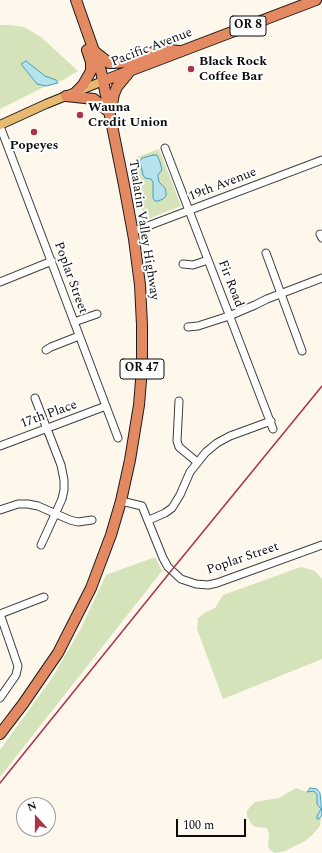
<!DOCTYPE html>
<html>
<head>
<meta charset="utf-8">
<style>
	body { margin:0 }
	#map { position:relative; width:322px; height:853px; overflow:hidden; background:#fdf7ec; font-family:Spectral,serif }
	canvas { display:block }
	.north { position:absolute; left:16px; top:797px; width:40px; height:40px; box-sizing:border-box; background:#fff; border:1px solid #9d9d9d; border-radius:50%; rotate:339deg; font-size:11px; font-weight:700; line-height:16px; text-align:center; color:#0b0b0b }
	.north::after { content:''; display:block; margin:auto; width:14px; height:18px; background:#ab344c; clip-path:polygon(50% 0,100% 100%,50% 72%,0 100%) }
	.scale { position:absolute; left:176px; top:819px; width:70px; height:18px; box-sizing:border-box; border:2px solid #0b0b0b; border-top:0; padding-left:5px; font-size:12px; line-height:14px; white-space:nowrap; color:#0b0b0b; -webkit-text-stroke:3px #fff; paint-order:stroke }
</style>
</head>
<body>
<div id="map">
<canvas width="322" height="853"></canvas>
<div class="north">N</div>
<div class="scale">100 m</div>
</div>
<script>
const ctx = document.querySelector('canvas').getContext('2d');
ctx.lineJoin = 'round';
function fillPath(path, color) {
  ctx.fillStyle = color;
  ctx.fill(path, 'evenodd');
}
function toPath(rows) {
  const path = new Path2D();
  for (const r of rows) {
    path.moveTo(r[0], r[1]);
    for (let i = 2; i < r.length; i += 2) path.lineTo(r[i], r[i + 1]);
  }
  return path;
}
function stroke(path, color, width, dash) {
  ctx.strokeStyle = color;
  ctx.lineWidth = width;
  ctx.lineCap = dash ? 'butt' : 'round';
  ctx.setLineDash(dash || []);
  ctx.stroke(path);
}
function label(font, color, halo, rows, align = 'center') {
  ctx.font = font + ' Spectral,serif';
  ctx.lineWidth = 4;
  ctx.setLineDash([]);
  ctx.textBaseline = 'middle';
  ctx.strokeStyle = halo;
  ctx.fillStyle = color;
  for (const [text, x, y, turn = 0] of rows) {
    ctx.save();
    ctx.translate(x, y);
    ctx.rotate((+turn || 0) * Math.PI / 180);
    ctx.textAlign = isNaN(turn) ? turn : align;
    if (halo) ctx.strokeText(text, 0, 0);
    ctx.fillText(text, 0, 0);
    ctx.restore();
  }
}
fillPath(toPath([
	[0,25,10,25,24,27,41,37,78,71,63,80,42,88,0,109],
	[159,149,181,206,148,219,143,217,134,158],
	[155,557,162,571,0,777,0,750,52,678,80,630,106,575],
	[301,567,315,571,322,579,322,659,223,699,197,629,198,618,206,612,215,608,223,595],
	[296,788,307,792,314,791,316,792,321,809,319,812,319,819,321,818,320,826,312,835,305,841,285,851,275,853,270,850,268,846,269,834,267,828,256,827,252,825,247,816,247,811,250,807,255,802,279,798]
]), '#d5e3ba');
const water = toPath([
	[26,61,45,76,56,80,58,83,46,86,37,84,21,64,26,61],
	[153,155,157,155,160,162,162,170,158,175,158,177,159,182,165,188,166,192,166,196,163,199,158,201,155,201,153,198,153,182,151,179,145,178,143,175,140,161,142,158,153,155],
	[310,788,317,789,320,793,322,815,319,819,317,819,317,816,321,809,317,804,317,795,314,791,307,792,310,788]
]);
fillPath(water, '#b6e2ee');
stroke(water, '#46a0bd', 1);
const minor = toPath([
	[0,126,118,438],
	[165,148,273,429],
	[132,232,322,160],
	[320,234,322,238],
	[266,253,302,351],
	[183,264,193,265,208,260],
	[0,282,52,261],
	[74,322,97,314],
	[188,327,198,326,229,316,255,305,267,299,322,278],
	[46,350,51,347,79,336],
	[35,398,61,465,64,480,64,490,62,499,41,545],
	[179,401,177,441,179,447,197,462],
	[0,446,106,406],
	[121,501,142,506,163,558,168,567,181,579,196,584,208,585,217,583,322,545],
	[0,510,18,504,28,504,38,506,70,520,78,522,92,520],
	[149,520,165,513,172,508,180,495,190,472,206,452,217,443,230,436,271,421],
	[0,614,18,666,16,675,0,698],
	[0,614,44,597]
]);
const major = toPath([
	[0,125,46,104,103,81]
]);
const highway = toPath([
	[94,51,109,63,114,63,126,62,161,49,179,51],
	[103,81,316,0],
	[76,92,83,85,91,71,91,62,87,50],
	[66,96,94,99,110,113],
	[111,109,114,94,117,87,130,71],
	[0,734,23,704,58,653,91,588,111,535,121,501,130,460,139,405,142,368,142,325,140,285,134,239,124,185,101,71,76,0]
]);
stroke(minor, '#3e3e3e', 9);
stroke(major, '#1c1c1c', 10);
stroke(highway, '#1c1c1c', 12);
stroke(minor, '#fff', 7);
stroke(major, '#e8b970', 8);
stroke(highway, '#e38a63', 10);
stroke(toPath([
	[0,783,171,571,322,386]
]), '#ab344c', 1.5);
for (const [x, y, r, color] of [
	[191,69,4,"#ab344c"],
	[80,115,4,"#ab344c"],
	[34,132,4,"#ab344c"]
]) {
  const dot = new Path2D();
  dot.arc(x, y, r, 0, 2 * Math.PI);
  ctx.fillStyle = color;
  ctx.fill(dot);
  stroke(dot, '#fff', 1.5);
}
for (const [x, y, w] of [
	[248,26,36],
	[142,369,44]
]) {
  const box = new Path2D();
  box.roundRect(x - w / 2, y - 10, w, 20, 3);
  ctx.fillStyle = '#fff';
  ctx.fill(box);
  stroke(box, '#0b0b0b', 1);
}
label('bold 12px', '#0b0b0b', null, [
	["OR 8",248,26],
	["OR 47",142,369]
]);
label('13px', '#0b0b0b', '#fff', [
	["Pacific Avenue",152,48,-21],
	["19th Avenue",223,185,-21],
	["Tualatin Valley Highway",143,230,81],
	["Poplar Street",70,278,70],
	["Fir Road",230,284,69],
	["17th Place",49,415,-20],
	["Poplar Street",243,559,-19]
]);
label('bold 13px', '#0b0b0b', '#fff', [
	["Black Rock",199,62],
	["Coffee Bar",199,77],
	["Wauna",88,108],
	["Credit Union",88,123],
	["Popeyes",34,146,"center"]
], 'left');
</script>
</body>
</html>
